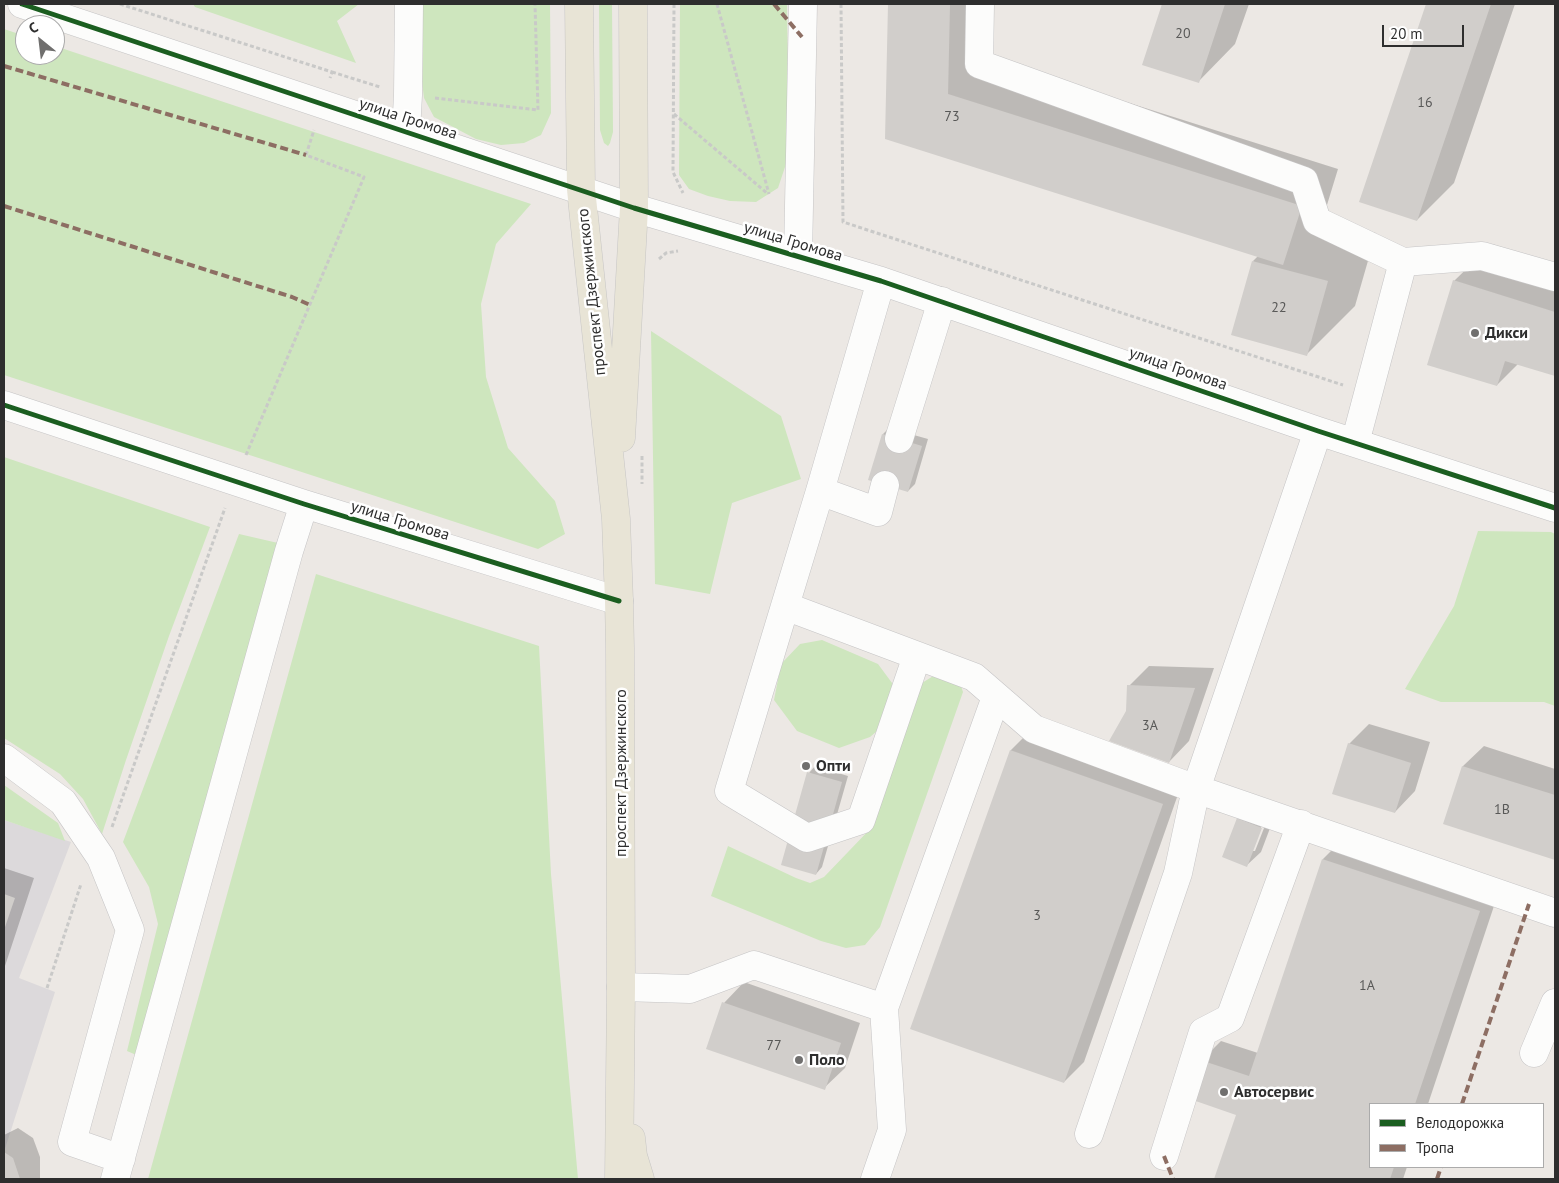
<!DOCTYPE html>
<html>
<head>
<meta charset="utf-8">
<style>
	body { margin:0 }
	#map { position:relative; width:1559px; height:1183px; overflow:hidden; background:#ece8e4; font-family:"PT Sans",sans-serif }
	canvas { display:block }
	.frame { position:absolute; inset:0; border:5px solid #2e2e2e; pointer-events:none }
	.legend { position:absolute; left:1369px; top:1103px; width:175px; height:65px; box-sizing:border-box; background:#fff; border:1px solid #ababab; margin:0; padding:6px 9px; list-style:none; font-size:15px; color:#2e2e2e }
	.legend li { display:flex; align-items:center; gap:10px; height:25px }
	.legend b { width:25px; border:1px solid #ababab }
	.north { position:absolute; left:15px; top:15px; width:50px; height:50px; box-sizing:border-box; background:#fff; border:1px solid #ababab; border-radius:50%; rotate:331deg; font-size:14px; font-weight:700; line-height:20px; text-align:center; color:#2e2e2e }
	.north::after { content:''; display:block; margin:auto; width:18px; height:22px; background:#706f6e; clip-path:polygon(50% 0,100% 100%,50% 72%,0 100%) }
	.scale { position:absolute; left:1382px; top:25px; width:82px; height:22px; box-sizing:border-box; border:2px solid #2e2e2e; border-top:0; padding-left:6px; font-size:15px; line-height:18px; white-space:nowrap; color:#2e2e2e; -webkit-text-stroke:4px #fff; paint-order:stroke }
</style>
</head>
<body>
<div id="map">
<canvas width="1559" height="1183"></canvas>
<div class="frame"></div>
<ul class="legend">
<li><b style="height:6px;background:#1b5e20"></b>Велодорожка</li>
<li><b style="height:6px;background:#8d6e63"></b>Тропа</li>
</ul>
<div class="north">С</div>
<div class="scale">20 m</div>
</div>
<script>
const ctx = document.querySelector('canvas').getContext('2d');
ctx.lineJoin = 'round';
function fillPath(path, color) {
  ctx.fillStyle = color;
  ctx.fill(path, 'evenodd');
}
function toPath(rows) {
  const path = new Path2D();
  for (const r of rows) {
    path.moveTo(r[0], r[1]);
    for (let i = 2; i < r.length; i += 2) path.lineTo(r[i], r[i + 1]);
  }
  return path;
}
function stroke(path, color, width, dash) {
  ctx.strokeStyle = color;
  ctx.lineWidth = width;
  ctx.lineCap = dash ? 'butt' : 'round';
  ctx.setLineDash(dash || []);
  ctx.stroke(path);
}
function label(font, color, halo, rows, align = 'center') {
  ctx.font = font + ' "PT Sans",sans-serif';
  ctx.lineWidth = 5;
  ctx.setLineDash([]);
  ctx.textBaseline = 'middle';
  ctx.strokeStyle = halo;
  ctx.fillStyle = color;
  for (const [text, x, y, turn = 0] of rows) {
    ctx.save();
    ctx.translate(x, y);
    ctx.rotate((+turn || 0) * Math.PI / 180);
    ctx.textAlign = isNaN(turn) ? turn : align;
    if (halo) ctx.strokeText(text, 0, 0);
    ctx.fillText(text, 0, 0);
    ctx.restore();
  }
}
fillPath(toPath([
	[4,820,71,842,19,978,55,992,5,1149,4,1165]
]), '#dcd9db');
fillPath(toPath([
	[193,4,359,4,337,21,356,63,195,7],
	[420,4,550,4,551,113,541,135,524,143,501,145,476,139,434,117,424,98,420,65],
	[599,4,612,4,613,132,610,143,608,146,604,143,600,130],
	[680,4,787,4,789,155,778,188,756,202,730,201,708,196,689,189,679,175],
	[4,29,25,36,25,55,55,55,55,46,531,204,496,244,481,304,486,377,508,448,555,501,565,534,538,549,4,375],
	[651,331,781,416,801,479,732,503,710,594,655,584],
	[4,457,210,527,169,636,126,760,102,834,83,799,60,774,4,738],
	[1478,531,1551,532,1555,534,1555,706,1544,702,1441,702,1405,689,1454,606],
	[239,534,278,543,141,1057,127,1051,158,924,149,887,123,842],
	[316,574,539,646,551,874,578,1179,148,1179],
	[822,640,878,664,895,687,891,719,870,737,839,748,797,731,774,700,781,664,800,644],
	[938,673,960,683,963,692,880,927,865,945,846,948,821,941,711,896,728,846,796,878,810,883,824,877,872,827,922,683],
	[4,785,58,823,65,841,4,820]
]), '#cee6be');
fillPath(toPath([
	[889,4,986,4,984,57,1338,169,1323,218,1376,233,1355,306,1306,355,1253,261,1258,256,886,138],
	[1163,4,1249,4,1235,44,1198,82,1144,64],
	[1427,4,1515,4,1454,183,1417,220,1360,201],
	[1492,244,1555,264,1555,375,1518,364,1497,385,1454,281],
	[889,428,928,439,915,484,908,491,883,434],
	[1149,666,1214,668,1189,741,1169,762,1128,711,1129,686],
	[1369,724,1430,742,1415,791,1395,812,1349,744],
	[1031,730,1182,783,1084,1062,1064,1082,912,1028,1011,750],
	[1484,746,1555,769,1555,858,1445,824,1463,766],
	[815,766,848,776,822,867,816,874,809,773],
	[1252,806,1275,815,1261,852,1247,865,1238,819],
	[1263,822,1266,823,1255,851,1252,851],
	[1343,839,1499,891,1428,1104,1370,1104,1370,1167,1407,1167,1403,1179,1216,1179,1238,1114,1201,1061,1221,1041,1258,1053,1323,859],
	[4,868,34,878,4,969],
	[744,982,860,1023,845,1068,824,1088,708,1048,724,1003],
	[18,1128,33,1138,40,1157,40,1179,4,1179,4,1135]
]), '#0003');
fillPath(toPath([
	[888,4,950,4,948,94,1302,206,1283,265,885,139],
	[1162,4,1225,4,1199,83,1142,65],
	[1426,4,1491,4,1417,221,1359,202],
	[1252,261,1328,281,1307,356,1231,335],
	[1453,280,1555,312,1555,376,1505,361,1497,386,1427,365],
	[882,434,922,446,908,492,868,480],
	[1127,685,1195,688,1169,763,1109,741,1126,711],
	[1348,743,1411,763,1395,813,1332,794],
	[1010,750,1163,804,1064,1083,910,1029],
	[1462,766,1555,795,1555,860,1443,824],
	[807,772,842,782,816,875,781,865],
	[1237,818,1262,828,1247,867,1222,857],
	[1322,859,1480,911,1415,1104,1370,1104,1370,1167,1394,1167,1390,1179,1214,1179,1236,1115,1187,1098,1200,1060,1249,1076],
	[4,894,15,898,4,930],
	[722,1002,841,1043,825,1090,706,1049],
	[4,1152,13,1158,20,1179,4,1179]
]), '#d1cecb');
const minor = toPath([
	[22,4,634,208,881,281,1318,431,1555,508],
	[980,4,979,64,1304,181,1317,221,1403,262],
	[406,132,408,95,409,4],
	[798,256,803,4],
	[881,281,820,491,785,606,974,677,1034,729,1196,789,1178,873,1089,1134],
	[4,405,304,504,619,601],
	[1318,431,1196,789,1555,913],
	[899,439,942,301],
	[1355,443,1403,262,1482,256,1555,277],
	[820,491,878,512,885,485],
	[785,606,729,791,807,838,861,820,917,656],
	[4,758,63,802,101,858,130,930,72,1142,121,1159],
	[621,987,690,989,754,965,884,1008,996,697],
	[1534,1053,1555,1003],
	[1164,1156,1203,1032,1230,1018,1301,824],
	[115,1179,289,551,304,504],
	[875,1179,892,1130,884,1008]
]);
const major = toPath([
	[579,4,581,189,616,519,619,601,620,648,621,987,619,1179],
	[621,438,634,208,633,4],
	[631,1138,633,1156,640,1179]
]);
stroke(minor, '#c5c4c5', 29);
stroke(major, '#c6c5c4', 29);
stroke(toPath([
	[120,4,332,72,330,78],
	[674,4,673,172,683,193],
	[717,4,769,194],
	[841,4,843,222,1343,385],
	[332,72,380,87],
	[435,98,538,110,535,4],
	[674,114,768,194],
	[659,259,666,253,678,251],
	[246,455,364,177,306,155,314,130],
	[642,456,642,484],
	[112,827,225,508],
	[47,988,81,884]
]), '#c9c9c8', 3, [4, 2.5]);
stroke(minor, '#fcfcfb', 28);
stroke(major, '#e8e4d6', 28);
stroke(toPath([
	[774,4,802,37],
	[4,66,306,155],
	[4,206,292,297,310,305],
	[1462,1104,1529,904],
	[1164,1156,1173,1179],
	[1437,1179,1441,1167]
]), '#8d6e63', 4, [8, 4]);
stroke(toPath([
	[22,4,634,208,881,281,1318,431,1555,508],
	[4,405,304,504,619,601]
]), '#1b5e20', 5);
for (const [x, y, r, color] of [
	[1475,333,5,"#706f6e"],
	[806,766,5,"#706f6e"],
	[799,1060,5,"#706f6e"],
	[1224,1092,5,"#706f6e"]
]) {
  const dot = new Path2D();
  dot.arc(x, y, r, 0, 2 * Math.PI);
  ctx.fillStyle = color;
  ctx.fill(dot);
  stroke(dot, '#fff', 2);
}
label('14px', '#585857', null, [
	["20",1183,34],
	["16",1425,103],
	["73",952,117],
	["22",1279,308],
	["3А",1150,726],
	["1В",1502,810],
	["3",1037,916],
	["1А",1367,986],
	["77",774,1046]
]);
label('16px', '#2e2e2e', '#fff', [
	["улица Громова",408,119,18],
	["улица Громова",793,242,17],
	["проспект Дзержинского",592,292,-96],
	["улица Громова",1178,369,19],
	["улица Громова",400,521,17],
	["проспект Дзержинского",621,773,-90]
]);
label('bold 16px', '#2e2e2e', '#fff', [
	["Дикси",1485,333],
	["Опти",816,766],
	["Поло",809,1060],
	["Автосервис",1234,1092]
], 'left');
</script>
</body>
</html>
